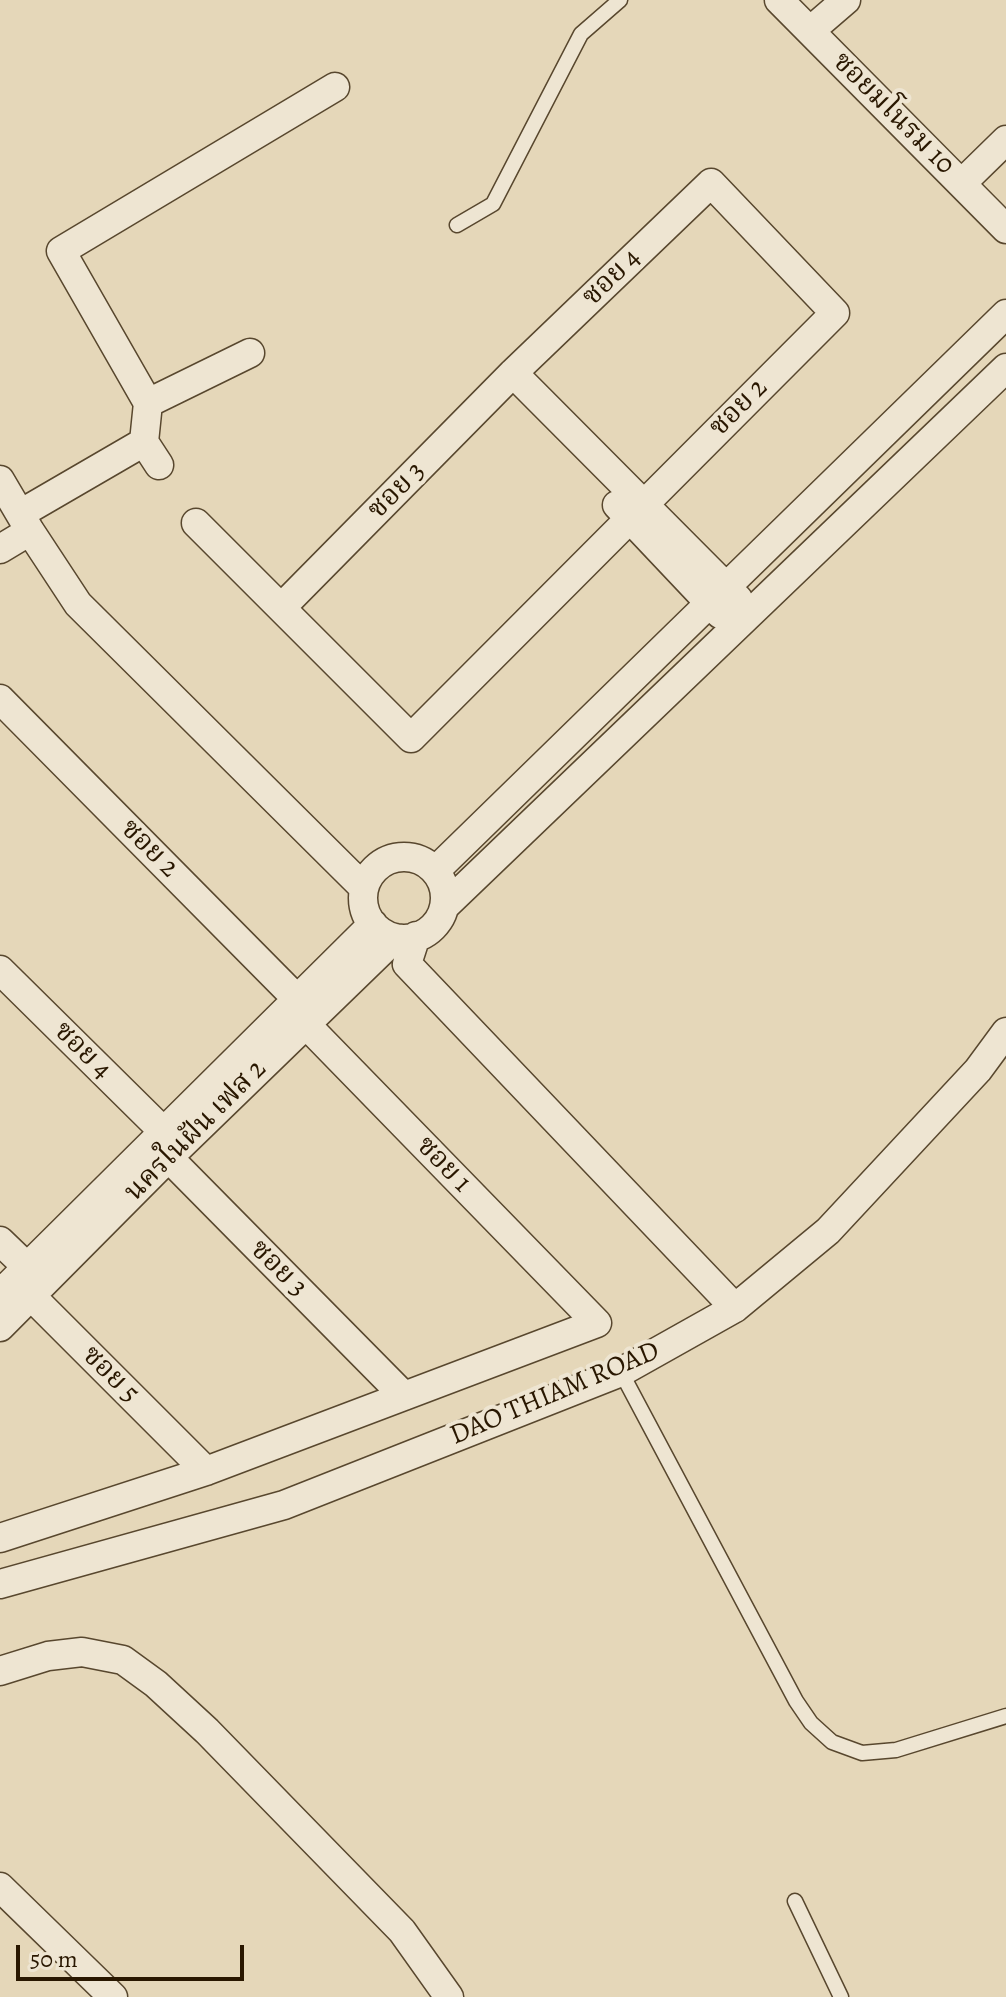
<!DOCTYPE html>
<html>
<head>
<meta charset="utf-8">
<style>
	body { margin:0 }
	#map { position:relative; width:1006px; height:1997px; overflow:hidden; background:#e5d7b9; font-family:Alegreya,serif }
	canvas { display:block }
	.scale { position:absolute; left:16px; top:1945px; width:228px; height:36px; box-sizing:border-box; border:4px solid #291700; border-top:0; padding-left:10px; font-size:24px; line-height:28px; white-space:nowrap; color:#291700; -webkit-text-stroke:6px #eee5d2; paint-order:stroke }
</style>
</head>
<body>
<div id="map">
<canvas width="1006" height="1997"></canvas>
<div class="scale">50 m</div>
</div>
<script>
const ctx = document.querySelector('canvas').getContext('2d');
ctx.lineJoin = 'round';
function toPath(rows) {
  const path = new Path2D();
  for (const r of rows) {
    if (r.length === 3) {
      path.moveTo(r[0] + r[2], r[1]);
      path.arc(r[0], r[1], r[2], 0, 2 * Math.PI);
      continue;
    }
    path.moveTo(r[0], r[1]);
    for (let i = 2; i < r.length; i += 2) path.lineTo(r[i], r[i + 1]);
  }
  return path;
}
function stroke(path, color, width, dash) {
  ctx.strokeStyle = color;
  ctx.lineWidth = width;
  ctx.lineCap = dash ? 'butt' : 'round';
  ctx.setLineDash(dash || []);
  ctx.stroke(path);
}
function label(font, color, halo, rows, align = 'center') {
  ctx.font = font + ' Alegreya,"Noto Serif Thai",serif';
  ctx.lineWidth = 8;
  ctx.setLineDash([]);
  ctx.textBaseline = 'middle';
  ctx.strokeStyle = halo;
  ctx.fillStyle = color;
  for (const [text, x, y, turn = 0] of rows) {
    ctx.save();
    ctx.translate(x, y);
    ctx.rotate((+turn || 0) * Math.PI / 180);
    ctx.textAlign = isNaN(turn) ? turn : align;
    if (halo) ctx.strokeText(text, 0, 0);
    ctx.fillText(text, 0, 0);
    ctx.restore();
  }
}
const service = toPath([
	[457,225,493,204,581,34,620,0],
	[621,1372,796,1701,811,1723,832,1742,862,1753,896,1750,1006,1716],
	[795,1901,841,1997]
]);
const minor = toPath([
	[779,0,1006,229],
	[810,31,846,0],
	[962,183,1006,140],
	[513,373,738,599],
	[148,403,61,251,335,87],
	[144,442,159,465],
	[0,480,30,531,78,604,364,888],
	[617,505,720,614],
	[20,514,144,442,148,403,250,353],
	[196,523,411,738,835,313,711,183,513,373,281,608],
	[0,549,30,531],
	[0,699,297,999],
	[404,898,41],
	[435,871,1006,314],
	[444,907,1006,368],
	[416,936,407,964,735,1308],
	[0,970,164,1132],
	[157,1146,404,1396],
	[0,1241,27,1267],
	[20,1285,206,1471],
	[0,1294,373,924],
	[0,1327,168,1158,395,938],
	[0,1538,206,1471,597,1323,289,1007],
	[0,1584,284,1505,621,1372,735,1308,828,1231,978,1070,1006,1032],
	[0,1671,48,1656,82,1652,123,1660,156,1684,207,1731,402,1931,449,1997],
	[0,1887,113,1997]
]);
stroke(service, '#58472e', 17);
stroke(minor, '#58472e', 31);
stroke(service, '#eee5d2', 14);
stroke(minor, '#eee5d2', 28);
label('28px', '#291700', '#eee5d2', [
	["ซอยมโนรม 10",893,114,45],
	["ซอย 4",612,278,-44],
	["ซอย 2",739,408,-45],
	["ซอย 3",397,491,-45],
	["ซอย 2",149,849,45],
	["ซอย 4",82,1051,45],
	["นครในฝัน เฟส 2",196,1131,-45],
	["ซอย 1",443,1165,46],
	["ซอย 3",278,1269,45],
	["ซอย 5",110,1375,45],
	["DAO THIAM ROAD",555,1394,-23]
]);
</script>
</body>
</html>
